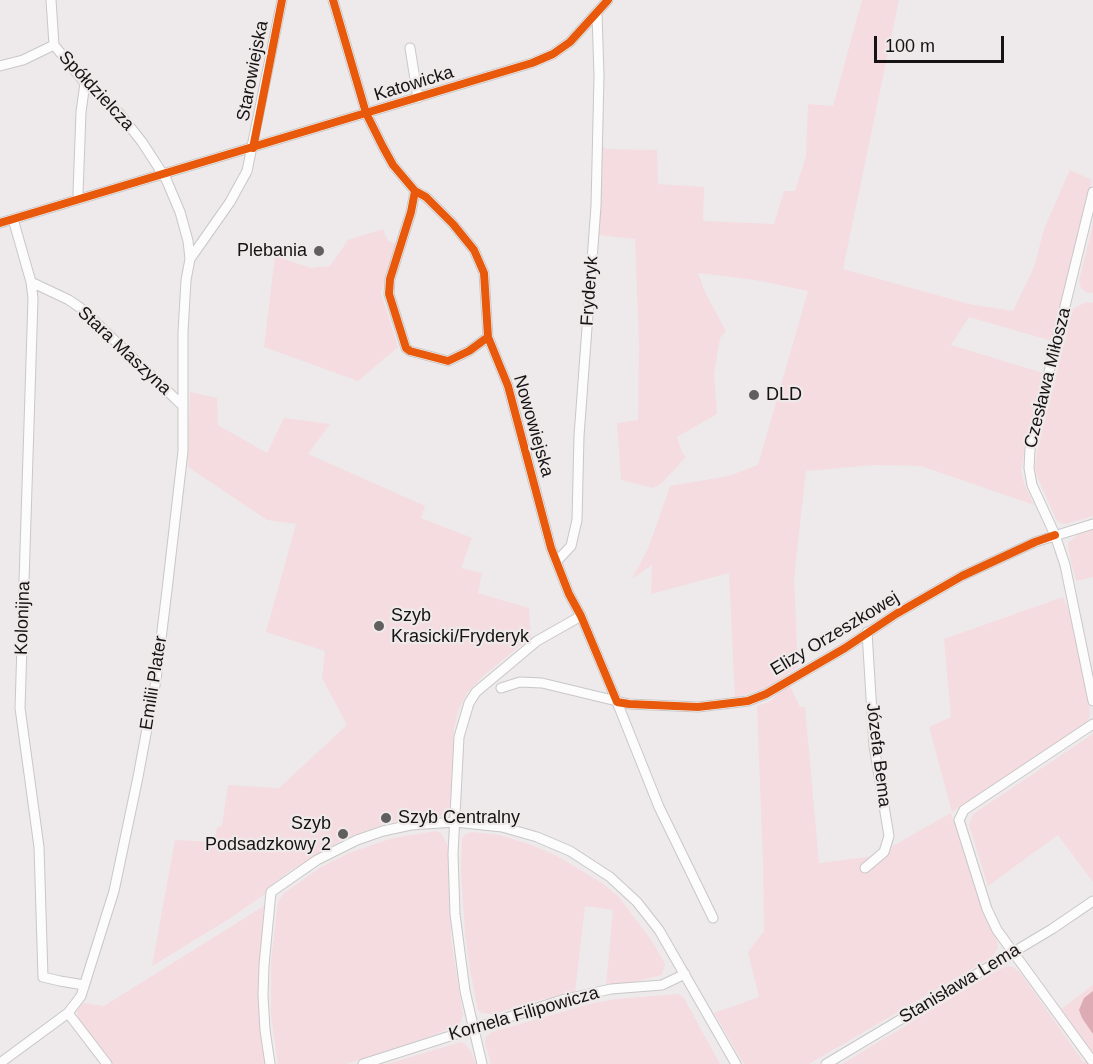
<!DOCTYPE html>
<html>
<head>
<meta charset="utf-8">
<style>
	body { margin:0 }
	#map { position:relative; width:1093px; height:1064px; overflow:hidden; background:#eeeaeb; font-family:Helvetica,sans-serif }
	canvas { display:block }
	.scale { position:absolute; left:874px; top:36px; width:130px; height:27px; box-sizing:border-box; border:3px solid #151313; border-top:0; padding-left:8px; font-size:18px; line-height:21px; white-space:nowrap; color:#151313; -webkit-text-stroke:4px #efe9ea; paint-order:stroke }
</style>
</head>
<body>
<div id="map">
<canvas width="1093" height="1064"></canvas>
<div class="scale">100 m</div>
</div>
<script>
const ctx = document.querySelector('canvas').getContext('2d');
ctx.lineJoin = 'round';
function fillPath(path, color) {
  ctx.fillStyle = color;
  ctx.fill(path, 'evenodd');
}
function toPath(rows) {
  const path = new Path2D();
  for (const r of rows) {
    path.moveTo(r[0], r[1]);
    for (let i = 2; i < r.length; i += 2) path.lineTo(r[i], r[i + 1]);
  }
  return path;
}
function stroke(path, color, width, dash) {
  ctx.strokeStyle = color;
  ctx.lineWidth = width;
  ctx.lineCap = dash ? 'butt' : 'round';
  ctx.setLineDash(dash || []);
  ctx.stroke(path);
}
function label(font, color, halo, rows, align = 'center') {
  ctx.font = font + ' Helvetica,sans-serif';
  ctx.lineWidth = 4.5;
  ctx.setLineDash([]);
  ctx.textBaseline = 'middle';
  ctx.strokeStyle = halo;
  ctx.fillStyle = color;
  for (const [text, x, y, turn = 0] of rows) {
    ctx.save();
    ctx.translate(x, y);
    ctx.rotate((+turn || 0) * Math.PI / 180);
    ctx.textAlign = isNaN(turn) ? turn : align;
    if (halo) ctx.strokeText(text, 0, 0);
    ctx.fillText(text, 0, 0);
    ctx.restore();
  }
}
fillPath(toPath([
	[862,0,899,0,843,269,969,304,1013,311,1034,267,1044,229,1070,170,1092,180,1052,341,969,317,951,345,1043,373,1026,441,1021,471,1024,483,1034,505,921,466,875,465,806,471,794,579,798,667,769,687,735,698,729,573,651,594,652,565,632,579,648,549,670,486,729,476,758,465,808,291,755,280,698,273,705,292,726,331,720,338,714,374,717,414,677,437,682,452,686,457,662,483,653,488,621,480,617,423,638,420,639,344,635,239,599,235,602,146,606,149,657,150,658,184,704,187,703,221,774,224,784,191,795,191,806,156,808,104,833,106],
	[1093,224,1093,293,1087,293,1081,288,1079,281],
	[383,229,388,241,397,244,381,293,398,347,358,381,264,347,275,256,311,268,330,266,348,240],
	[1086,302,1093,303,1093,516,1066,524,1060,523,1056,519,1037,476,1035,465,1037,452,1073,309],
	[190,392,217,398,218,425,267,453,284,418,330,424,308,454,425,506,421,518,472,538,461,568,482,573,478,593,529,608,531,637,483,676,467,693,458,711,454,729,450,807,446,813,440,816,387,823,342,840,291,870,267,888,265,894,229,919,152,966,175,840,214,842,217,827,222,826,228,785,279,788,347,725,322,678,325,651,266,632,296,524,267,520,188,467],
	[1093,529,1093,577,1076,581,1069,553,1068,543,1080,533],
	[1063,597,1070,613,1090,709,1089,719,1083,726,952,812,929,727,951,717,944,639],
	[789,684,800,707,805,707,819,863,875,856,951,813,975,889,985,916,996,937,998,948,992,957,809,1064,744,1064,714,1013,759,997,748,952,764,931,763,864,757,706,769,702],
	[1093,734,1093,882,1058,835,988,886,969,825,973,814],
	[436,831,441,833,448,846,451,939,463,1014,460,1024,429,1037,346,1064,278,1064,271,1015,271,961,278,902,283,894,321,867,349,853,393,838],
	[473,832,499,835,529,844,555,855,602,883,619,897,652,941,665,964,662,975,634,982,606,986,613,910,585,906,575,992,535,1001,493,1014,482,1013,478,1010,470,970,465,933,461,870,462,838,466,834],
	[264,906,258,996,266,1064,112,1064,78,1020,77,1011,83,1003,104,1006],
	[1008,966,1013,967,1022,975,1084,1063,1093,1053,1061,1009,1093,985,1093,1064,842,1064,998,970],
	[678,994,684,998,720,1064,491,1064,485,1043,486,1037,492,1032,593,1003,616,999],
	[461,1042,465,1044,472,1053,476,1064,387,1064]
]), '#f4dce1');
fillPath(toPath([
	[1093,991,1093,1034,1082,1018,1079,1010,1084,998]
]), '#dcabb4');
const minor = toPath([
	[51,0,54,45,85,83,119,113,142,142,166,179,180,212,188,241,190,259],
	[333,0,366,113,383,147,393,165,415,191,426,197,453,224,474,250,484,273,488,337,508,386,551,548,569,594,581,616,617,702,659,807,713,918],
	[410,48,418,98],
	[0,66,23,60,54,45],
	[415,191,411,212,390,279,389,294,406,348,410,351,448,361,469,351,488,337],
	[1093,192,1030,449,1029,468,1032,485,1055,535,1065,565,1093,701],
	[79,199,78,193,81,112,85,83],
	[13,219,31,282,33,298,20,708,39,847,43,977,60,981,84,985],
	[0,223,532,63,553,54,570,42,608,0],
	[31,282,69,300,82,309,183,406],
	[556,562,571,546,577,520,579,436,596,206,599,76,597,13],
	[501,688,520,682,542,683,629,704,698,707,748,701,766,694,845,648,896,614,962,576,1035,542,1093,524],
	[1093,724,964,810,959,820,987,909,997,930,1093,1062],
	[865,868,884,852,889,836,874,746,867,632],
	[68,1013,107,1064],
	[0,1063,68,1013,81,996,114,891,138,777,156,680,167,590,183,451,183,332,186,280,190,259,230,202,247,171,282,0],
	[270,1064,265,1030,263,995,264,965,271,892,317,860,357,840,383,831,411,825,455,822,502,827,537,837,570,851,610,877,637,902,659,930,736,1064],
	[363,1064,562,1000,611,989,662,985,685,974],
	[482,1064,465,991,455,914,453,854,459,737,469,703,476,692,537,641,581,616],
	[826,1064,1052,929,1093,901]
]);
stroke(minor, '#c9c7c7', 11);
stroke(minor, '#fcfcfc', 9);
stroke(toPath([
	[333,0,366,113,383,147,393,165,415,191,426,197,453,224,474,250,484,273,488,337,508,386,551,548,569,594,581,616,617,702,629,704,698,707,748,701,766,694,845,648,896,614,962,576,1035,542,1055,535],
	[253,148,282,0],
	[415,191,411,212,390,279,389,294,406,348,410,351,448,361,469,351,488,337],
	[0,223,532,63,553,54,570,42,608,0]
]), '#e8590c', 8);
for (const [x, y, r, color] of [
	[319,251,6,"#615e5f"],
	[754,395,6,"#615e5f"],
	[379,626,6,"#615e5f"],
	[386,818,6,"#615e5f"],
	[343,834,6,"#615e5f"]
]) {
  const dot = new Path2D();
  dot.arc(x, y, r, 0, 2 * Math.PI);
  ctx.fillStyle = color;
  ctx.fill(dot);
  stroke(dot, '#efe9ea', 2);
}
label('18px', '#151313', '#efe9ea', [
	["Starowiejska",253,71,-79],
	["Katowicka",414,84,-17],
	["Spółdzielcza",96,91,47],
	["Fryderyk",590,291,-86],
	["Stara Maszyna",124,351,43],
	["Czesława Miłosza",1048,378,-76],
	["Nowowiejska",533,426,74],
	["Kolonijna",23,618,-88],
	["Elizy Orzeszkowej",835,634,-31],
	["Emilii Plater",154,683,-81],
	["Józefa Bema",878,755,83],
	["Stanisława Lema",960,984,-31],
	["Kornela Filipowicza",524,1014,-16]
]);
label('18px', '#151313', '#efe9ea', [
	["Plebania",307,251,"right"],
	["DLD",766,395],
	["Szyb",391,616],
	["Krasicki/Fryderyk",391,637],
	["Szyb Centralny",398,818],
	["Szyb",331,824,"right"],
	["Podsadzkowy 2",331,845,"right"]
], 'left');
</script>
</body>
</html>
